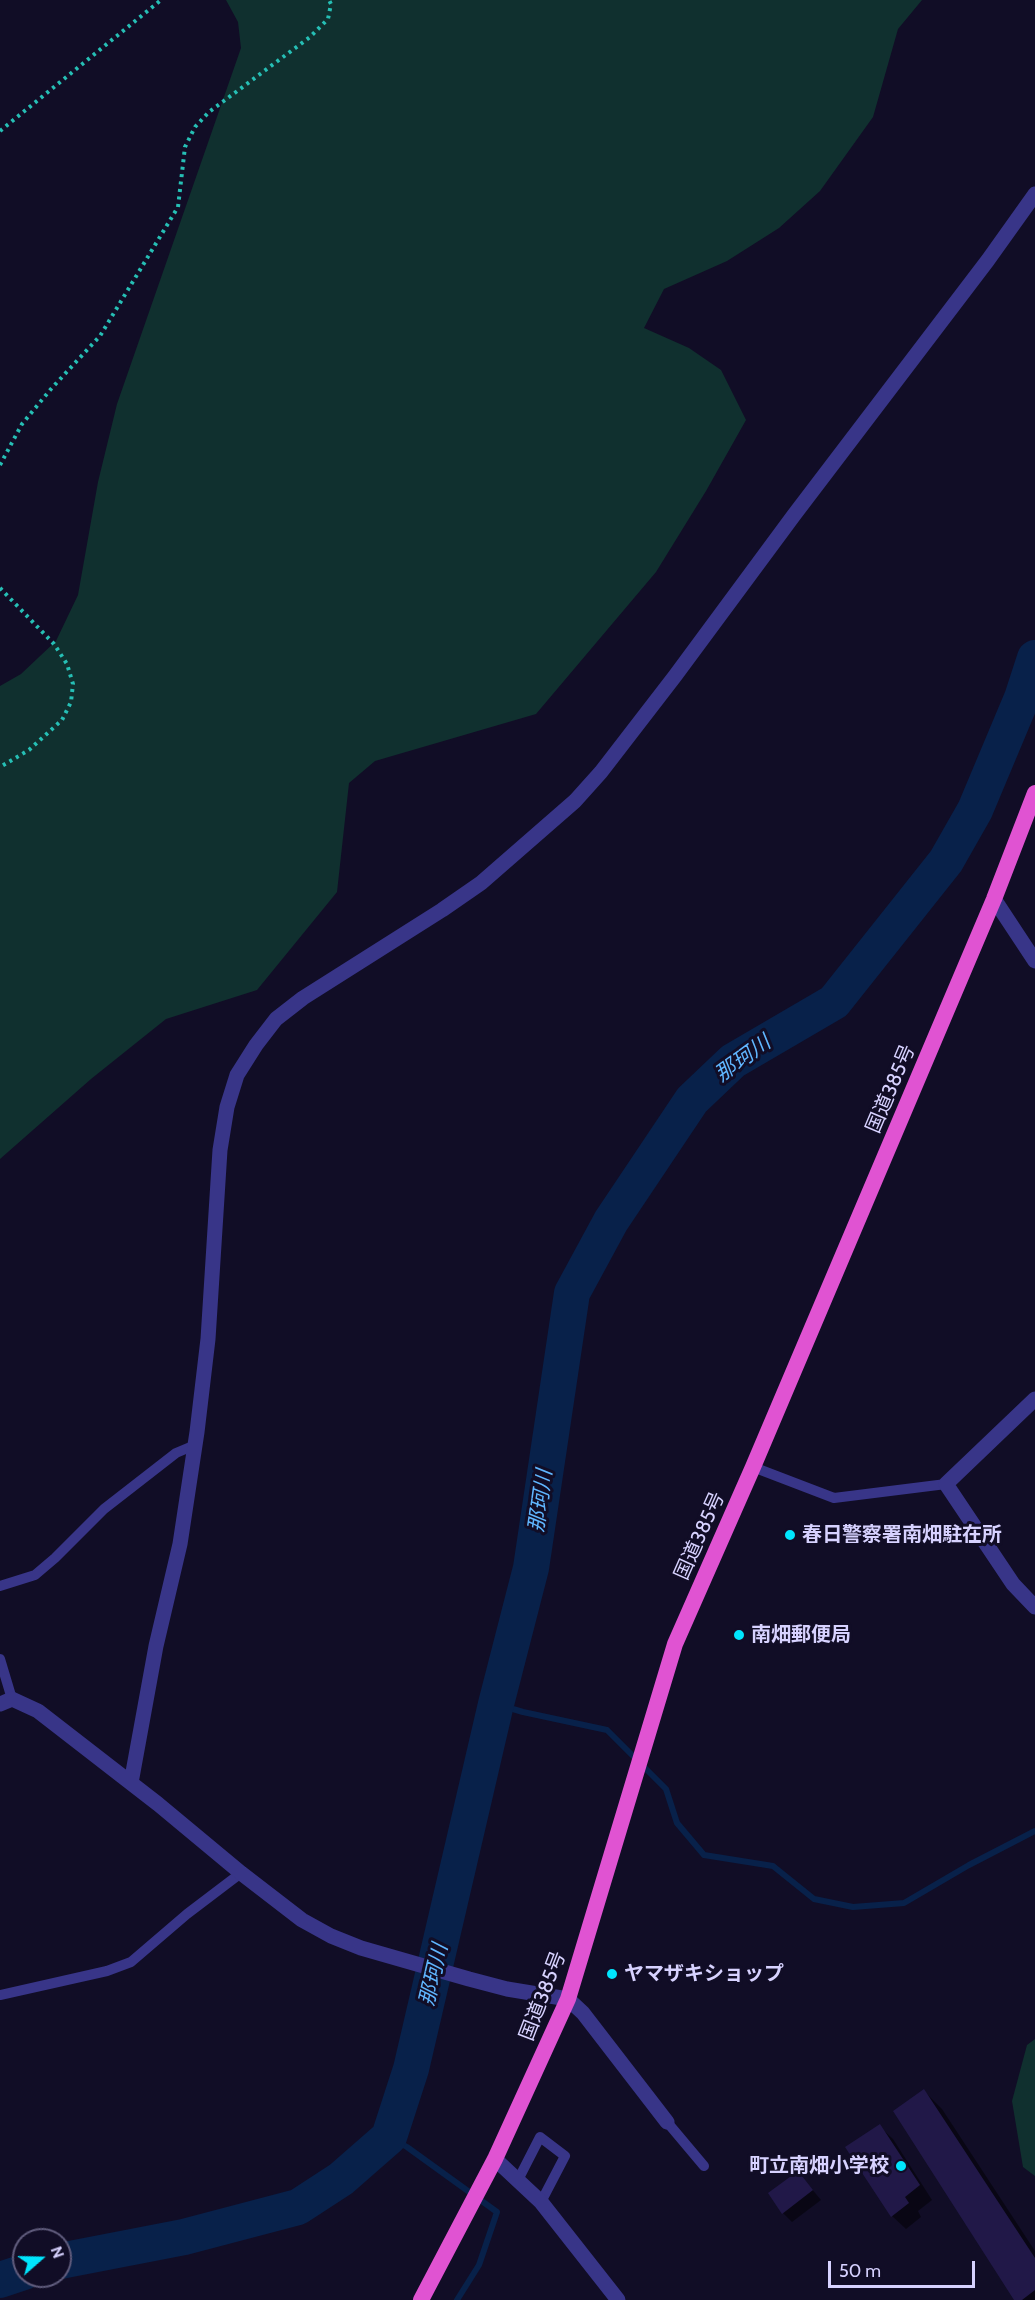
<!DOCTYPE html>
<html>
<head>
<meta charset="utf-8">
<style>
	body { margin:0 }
	#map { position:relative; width:1035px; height:2300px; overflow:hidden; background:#110d26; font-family:Cabin,sans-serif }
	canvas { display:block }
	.north { position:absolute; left:12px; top:2228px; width:60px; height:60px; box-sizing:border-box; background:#110d26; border:2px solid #605c7d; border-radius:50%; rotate:70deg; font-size:16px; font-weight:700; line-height:24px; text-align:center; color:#d7d2ff }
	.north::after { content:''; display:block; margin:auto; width:21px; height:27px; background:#00e5fd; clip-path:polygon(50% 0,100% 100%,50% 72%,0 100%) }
	.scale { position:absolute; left:828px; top:2261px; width:147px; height:27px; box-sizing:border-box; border:3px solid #d7d2ff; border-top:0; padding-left:8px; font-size:18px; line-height:21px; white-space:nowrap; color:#d7d2ff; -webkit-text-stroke:4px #110d26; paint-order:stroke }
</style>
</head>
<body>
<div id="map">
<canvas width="1035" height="2300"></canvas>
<div class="north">N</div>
<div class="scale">50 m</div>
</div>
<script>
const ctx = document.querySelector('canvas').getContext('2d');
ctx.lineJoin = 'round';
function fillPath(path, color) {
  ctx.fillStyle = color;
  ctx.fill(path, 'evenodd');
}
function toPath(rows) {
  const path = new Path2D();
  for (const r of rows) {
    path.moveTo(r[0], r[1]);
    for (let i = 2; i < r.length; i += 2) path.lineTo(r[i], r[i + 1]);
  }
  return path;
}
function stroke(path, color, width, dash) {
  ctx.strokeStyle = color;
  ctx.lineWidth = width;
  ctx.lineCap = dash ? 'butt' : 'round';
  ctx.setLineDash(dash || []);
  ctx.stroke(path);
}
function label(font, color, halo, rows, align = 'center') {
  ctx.font = font + ' Cabin,"Noto Sans JP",sans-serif';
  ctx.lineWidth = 6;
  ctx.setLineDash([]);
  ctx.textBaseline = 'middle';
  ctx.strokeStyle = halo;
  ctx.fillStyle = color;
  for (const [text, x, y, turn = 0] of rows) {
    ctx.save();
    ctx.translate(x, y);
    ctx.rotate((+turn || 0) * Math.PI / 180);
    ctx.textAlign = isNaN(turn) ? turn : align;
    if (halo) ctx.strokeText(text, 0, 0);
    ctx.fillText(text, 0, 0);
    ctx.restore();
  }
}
fillPath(toPath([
	[226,0,922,0,898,29,873,117,820,191,779,228,727,261,664,289,644,328,689,348,721,370,746,420,706,491,656,572,536,714,375,761,349,783,337,892,257,990,166,1019,91,1079,0,1159,0,686,21,674,56,641,78,595,98,482,117,404,241,48,238,22],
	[1035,2039,1035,2176,1023,2167,1012,2101,1027,2045]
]), '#10302f');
fillPath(toPath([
	[924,2091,942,2109,1035,2251,1035,2300,1016,2300],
	[879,2126,893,2139,932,2200,918,2211,921,2217,906,2229,892,2216],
	[806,2182,821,2200,792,2222,783,2213,770,2193]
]), '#0007');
stroke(toPath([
	[496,1704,523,1712,607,1730,666,1789,677,1823,704,1855,773,1866,814,1899,853,1907,904,1903,969,1865,1035,1831],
	[389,2137,407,2147,497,2212,479,2265,457,2300]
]), '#08214a', 6);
stroke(toPath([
	[60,2261,184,2237,298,2207,341,2179,389,2137,411,2069,496,1704,531,1568,572,1293,611,1221,692,1100,733,1061,834,1002,946,861,975,810,1022,698,1035,658],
	[0,2280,24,2272]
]), '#08214a', 36);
fillPath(toPath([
	[924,2089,1035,2258,1035,2290,1022,2300,1014,2300,893,2111],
	[880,2124,920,2185,905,2197,909,2203,891,2217,845,2147],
	[798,2171,813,2190,782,2214,768,2193]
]), '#211848');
stroke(toPath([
	[0,131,161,0],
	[0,465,22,424,51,389,100,336,178,207,185,147,195,127,209,112,310,37,328,19,331,4,329,0],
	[0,588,54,644,67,664,73,684,71,702,62,720,29,750,0,767]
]), '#26bfb5', 4, [3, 4.5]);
stroke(toPath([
	[753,1467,834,1498,946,1484],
	[0,1586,35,1575,55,1558,104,1509,176,1453,195,1445],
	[0,1659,12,1699],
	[0,1995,107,1971,131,1962,187,1914,241,1873],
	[667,2122,704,2166],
	[518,2180,540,2137,565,2156,541,2202]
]), '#383588', 10);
stroke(toPath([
	[994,899,1035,961],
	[1035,1399,946,1484,1013,1584,1035,1607],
	[0,1704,12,1699,38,1711,158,1804,241,1873,302,1920,331,1936,361,1948,469,1979,507,1989,568,1999,583,2013,667,2122],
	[131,1783,156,1646,180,1544,197,1432,208,1339,220,1150,227,1107,237,1075,256,1045,276,1019,303,998,442,910,481,883,575,801,601,772,675,676,794,515,988,260,1035,194],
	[495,2159,541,2202,618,2300]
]), '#383588', 15);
stroke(toPath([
	[421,2300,495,2159,568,1999,675,1644,753,1467,994,899,1035,793]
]), '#e053d2', 16);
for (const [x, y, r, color] of [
	[790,1535,6,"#00e5fd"],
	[739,1635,6,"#00e5fd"],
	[612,1974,6,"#00e5fd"],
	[901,2166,6,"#00e5fd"]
]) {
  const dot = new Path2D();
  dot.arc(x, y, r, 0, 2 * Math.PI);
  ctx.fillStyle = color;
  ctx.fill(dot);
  stroke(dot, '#110d26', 2);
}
label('20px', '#d7d2ff', '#110d26', [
	["国道385号",891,1089,-67],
	["国道385号",700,1536,-66],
	["国道385号",543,1996,-69]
]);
label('bold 20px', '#d7d2ff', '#110d26', [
	["春日警察署南畑駐在所",802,1535],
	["南畑郵便局",751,1635],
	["ヤマザキショップ",624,1974],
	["町立南畑小学校",889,2166,"right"]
], 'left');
label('italic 21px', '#60b6ff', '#110d26', [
	["那珂川",743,1059,-36],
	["那珂川",541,1501,-82],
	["那珂川",434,1975,-77]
]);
</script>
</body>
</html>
